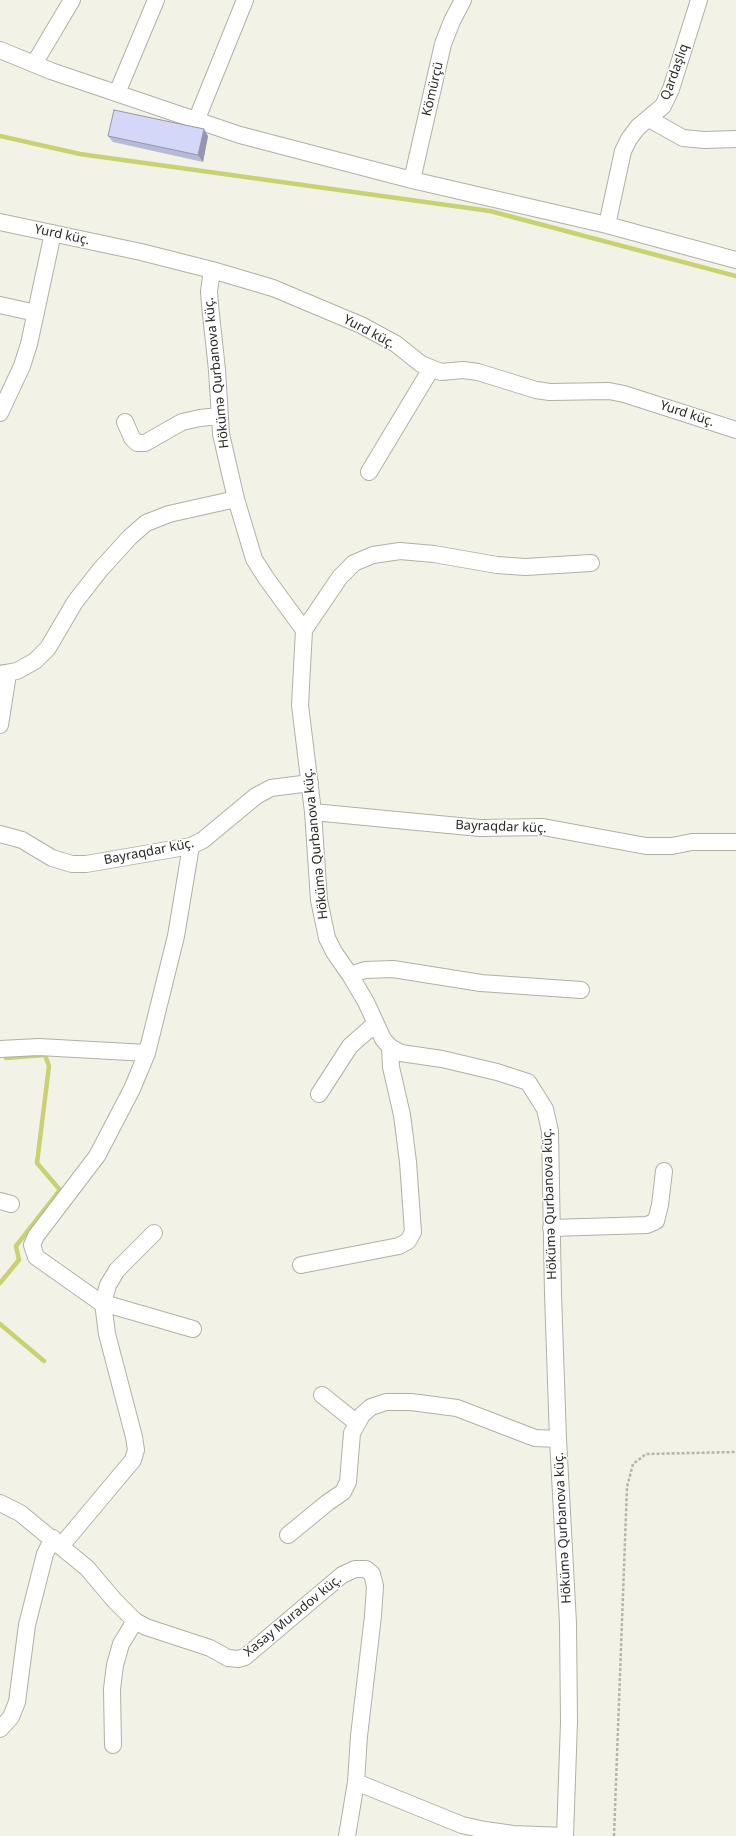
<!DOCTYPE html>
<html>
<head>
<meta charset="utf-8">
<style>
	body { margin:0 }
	canvas { display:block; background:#f2f3e6 }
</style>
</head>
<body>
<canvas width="736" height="1836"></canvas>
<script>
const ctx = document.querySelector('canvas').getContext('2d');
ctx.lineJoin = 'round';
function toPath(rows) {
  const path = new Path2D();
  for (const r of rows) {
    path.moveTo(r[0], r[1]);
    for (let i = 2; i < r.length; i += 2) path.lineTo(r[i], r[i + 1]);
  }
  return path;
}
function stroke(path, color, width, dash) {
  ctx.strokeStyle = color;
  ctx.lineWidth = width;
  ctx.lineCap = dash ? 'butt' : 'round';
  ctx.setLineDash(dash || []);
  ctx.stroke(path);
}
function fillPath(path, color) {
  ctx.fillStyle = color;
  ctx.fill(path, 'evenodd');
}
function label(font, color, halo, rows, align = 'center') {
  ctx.font = font + ' "Noto Sans",sans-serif';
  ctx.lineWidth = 3;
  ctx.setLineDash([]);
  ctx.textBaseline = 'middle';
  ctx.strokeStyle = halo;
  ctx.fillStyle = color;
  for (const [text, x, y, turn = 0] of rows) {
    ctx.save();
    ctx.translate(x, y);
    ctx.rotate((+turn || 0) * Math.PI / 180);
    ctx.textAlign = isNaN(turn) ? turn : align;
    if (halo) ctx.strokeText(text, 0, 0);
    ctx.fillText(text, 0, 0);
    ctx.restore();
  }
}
stroke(toPath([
	[0,136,80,154,490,211,736,276],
	[0,1283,19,1260,16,1246,60,1190,37,1163,49,1066,45,1055,6,1058],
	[0,1324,44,1361]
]), '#cad173', 4.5);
const minor = toPath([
	[0,50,51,71,240,135,412,180,607,225,736,260],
	[34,64,72,0],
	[117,93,156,0],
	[649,119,683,138,704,140,736,139],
	[196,121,245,0],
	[412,180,443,44,452,21,463,0],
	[0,222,141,252,212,270,273,288,361,325,396,344,421,364,441,372,463,370,478,372,536,390,550,392,609,391,624,394,736,430],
	[607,225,623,151,629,139,638,127,663,106,671,89,699,0],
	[212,270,209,291,210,305,217,370,221,434,236,499,254,559,266,578,304,630,300,705,313,812,319,900,327,938,334,952,350,975,366,1002,383,1039,390,1047,401,1053,442,1059,497,1072,528,1082,545,1109,550,1131,553,1294,558,1439,568,1623,569,1722,565,1836,513,1834,485,1830,462,1825,356,1782],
	[0,305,36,313],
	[0,413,22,366,29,344,53,233],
	[125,422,132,438,137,443,145,443,182,422,200,418,219,416],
	[369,472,431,369],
	[304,630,340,577,354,563,373,555,400,551,434,554,497,565,525,567,591,563],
	[0,674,17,671,35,661,48,648,75,602,100,570,130,537,146,523,169,514,236,499],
	[0,725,8,674],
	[313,812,480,828,543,827,646,846,672,846,692,842,736,842],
	[0,834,22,840,52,858,72,864,86,864,191,846,203,840,256,796,271,788,310,783],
	[350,975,365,970,393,969,481,983,581,990],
	[0,1049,39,1047,147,1053],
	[319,1094,350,1046,375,1024],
	[0,1201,11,1204],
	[551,1228,647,1225,656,1221,660,1205,664,1171],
	[301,1265,399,1246,408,1241,413,1232,408,1162,402,1115,391,1067,390,1047],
	[103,1303,193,1329],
	[104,1305,36,1257,32,1245,36,1236,97,1156,132,1089,147,1053,176,936,191,846],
	[322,1395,357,1423],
	[0,1503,20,1513,87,1568,115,1601,135,1621,146,1627,210,1648,228,1658,238,1659,245,1657,342,1575,355,1569,366,1569,372,1574,375,1586,373,1616,359,1736,356,1782,347,1836],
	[288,1535,327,1503,343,1492,348,1482,352,1433,362,1415,371,1407,386,1402,411,1402,457,1408,535,1438,558,1439],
	[61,1546,133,1460,136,1450,134,1437,107,1334,103,1303,108,1285,117,1270,154,1233],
	[0,1729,11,1717,17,1702,27,1625,45,1554,53,1538],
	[113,1745,112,1689,115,1665,121,1644,135,1621]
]);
stroke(minor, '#afb1a4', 18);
stroke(toPath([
	[614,1836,627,1487,633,1464,646,1454,736,1452]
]), '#b4b5ab', 2.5, [3, 2]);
stroke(minor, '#fff', 16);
fillPath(toPath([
	[108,136,208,136,203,162,113,142]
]), '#b7b9d6');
fillPath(toPath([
	[204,129,208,136,203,162,198,155]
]), '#9596ae');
const building = toPath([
	[114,110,204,129,198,155,108,136,114,110]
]);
fillPath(building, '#d5d7f9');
stroke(building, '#9596ae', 1);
label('13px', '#292a25', '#fff', [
	["Qardaşlıq",675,72,-70],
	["Kömürçü",433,89,-77],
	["Yurd küç.",62,235,12],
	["Yurd küç.",369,332,28],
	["Hökümə Qurbanova küç.",217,373,-96],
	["Yurd küç.",687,414,18],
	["Bayraqdar küç.",501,827,2],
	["Hökümə Qurbanova küç.",316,844,-96],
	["Bayraqdar küç.",149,852,-11],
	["Hökümə Qurbanova küç.",550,1204,-92],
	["Hökümə Qurbanova küç.",563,1528,-93],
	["Xasay Muradov küç.",293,1616,-39]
]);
</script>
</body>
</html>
